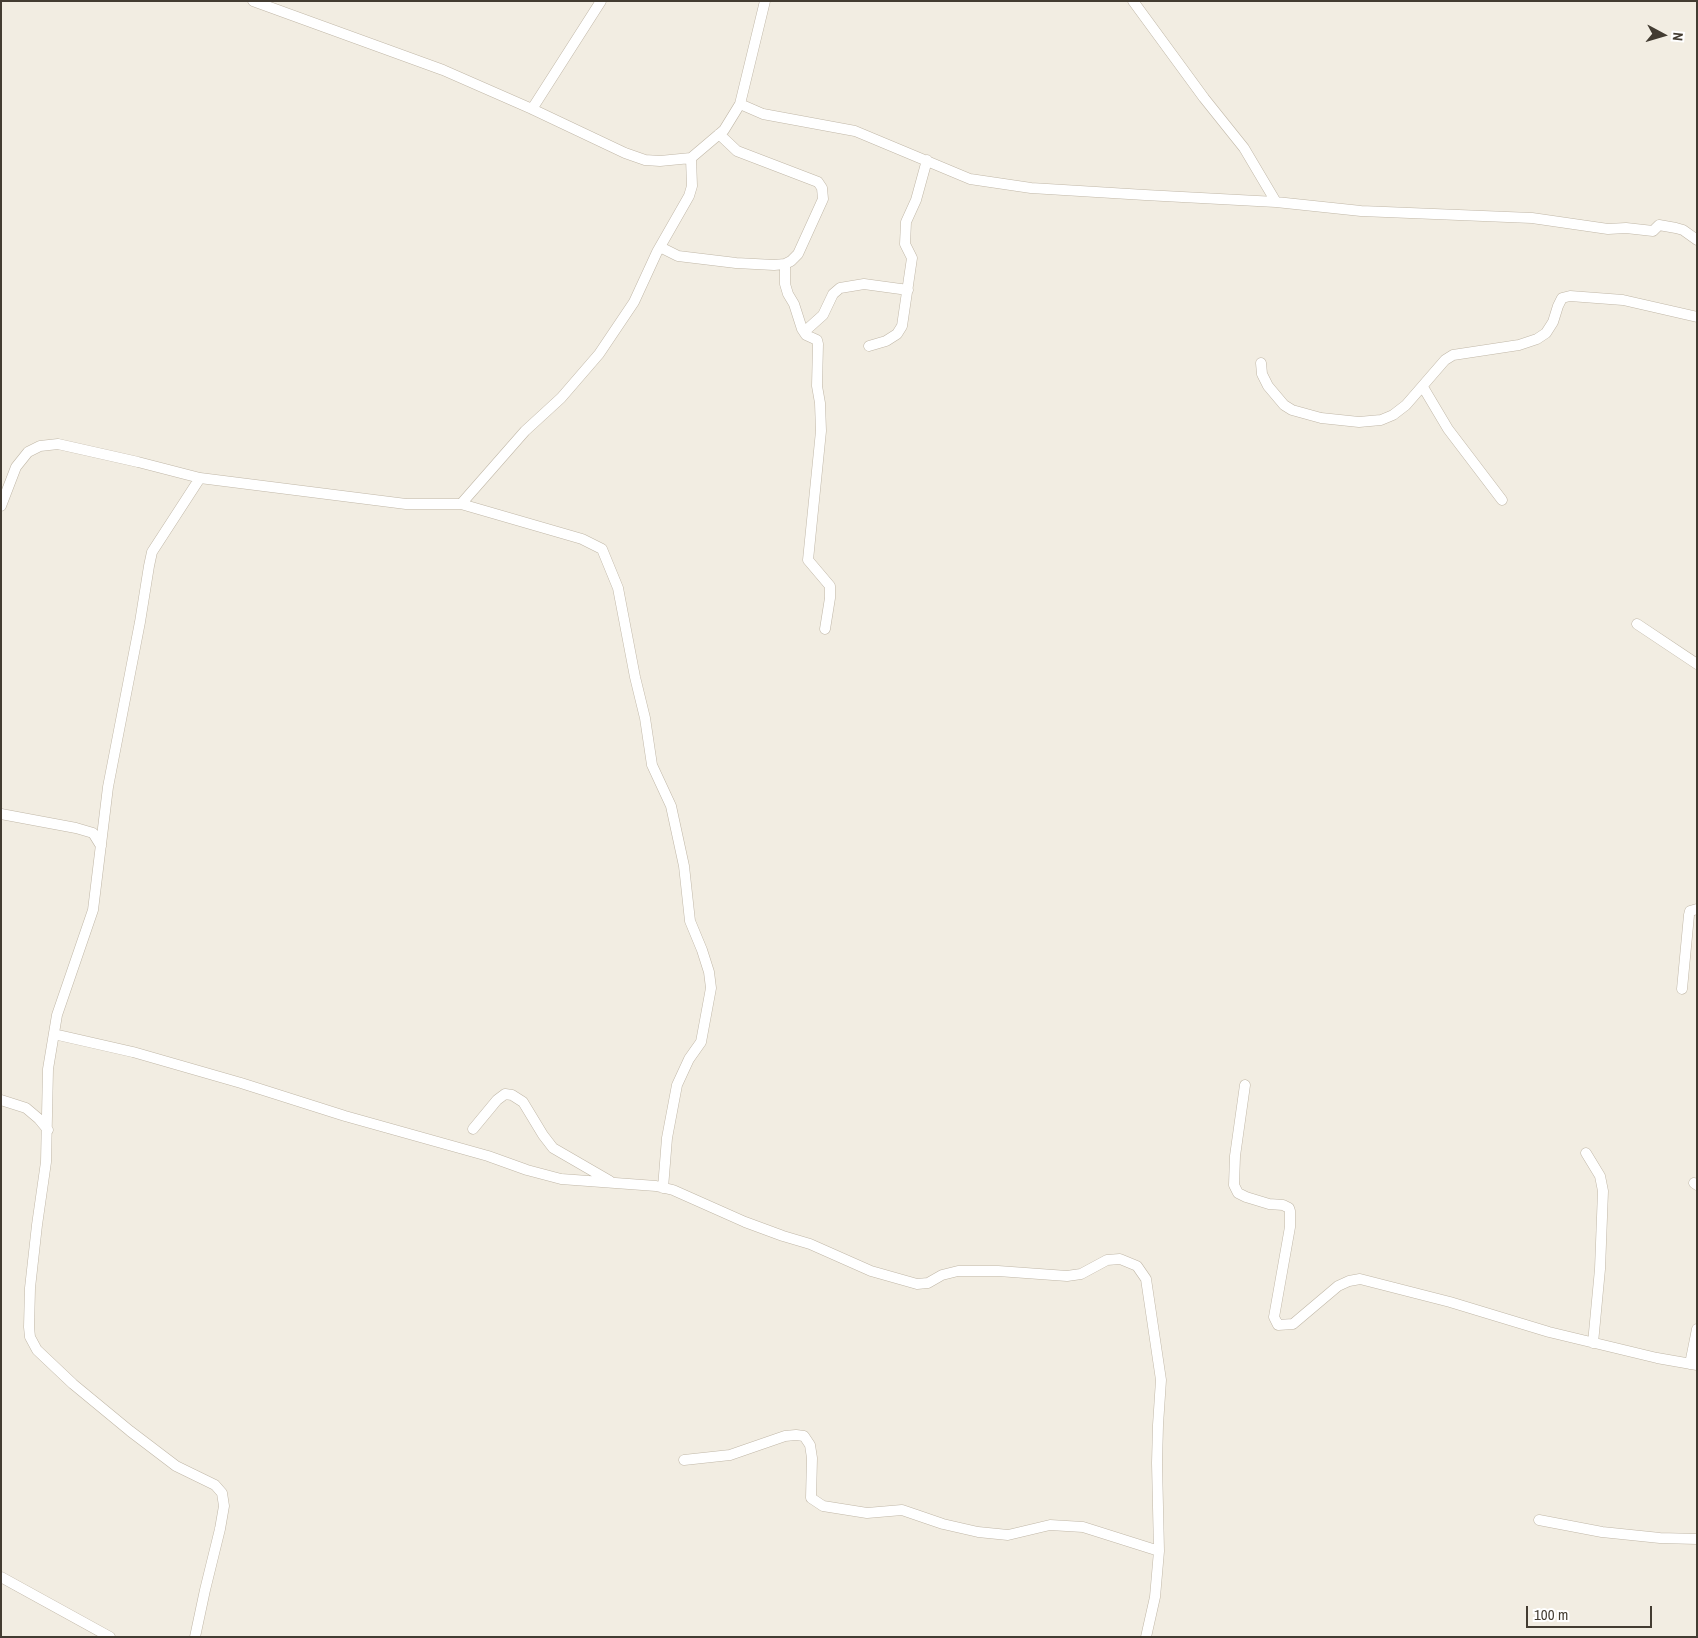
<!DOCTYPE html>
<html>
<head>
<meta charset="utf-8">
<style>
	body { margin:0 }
	#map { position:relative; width:1698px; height:1638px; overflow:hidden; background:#f2ede2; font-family:"Archivo Narrow",sans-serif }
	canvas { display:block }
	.frame { position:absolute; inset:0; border:2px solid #433c32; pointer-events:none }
	.north { position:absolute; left:1638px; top:10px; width:50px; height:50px; -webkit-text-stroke:4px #fff; paint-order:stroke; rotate:96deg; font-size:14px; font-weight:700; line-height:20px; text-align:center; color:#433c32 }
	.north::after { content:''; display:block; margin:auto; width:18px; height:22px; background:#433c32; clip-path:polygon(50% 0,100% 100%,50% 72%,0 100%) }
	.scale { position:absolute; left:1526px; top:1606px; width:126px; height:22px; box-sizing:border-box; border:2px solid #433c32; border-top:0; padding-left:6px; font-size:15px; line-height:18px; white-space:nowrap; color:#433c32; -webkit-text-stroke:4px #fff; paint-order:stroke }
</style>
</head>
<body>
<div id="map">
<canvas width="1698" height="1638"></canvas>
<div class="frame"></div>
<div class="north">N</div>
<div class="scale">100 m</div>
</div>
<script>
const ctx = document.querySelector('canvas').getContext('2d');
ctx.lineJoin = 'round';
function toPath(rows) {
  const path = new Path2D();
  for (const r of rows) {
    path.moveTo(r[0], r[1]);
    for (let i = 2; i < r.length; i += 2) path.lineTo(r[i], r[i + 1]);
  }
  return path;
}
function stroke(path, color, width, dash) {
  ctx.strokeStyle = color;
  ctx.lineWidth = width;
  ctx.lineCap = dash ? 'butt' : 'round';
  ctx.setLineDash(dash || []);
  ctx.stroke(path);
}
const street = toPath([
	[253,1,443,70,532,109,625,153,645,160,660,161,691,158,724,130,740,104,765,1],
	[1133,1,1204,98,1244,148,1276,202],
	[740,104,763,114,855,131,970,179,1031,188,1145,195,1276,202,1361,211,1532,218,1608,229,1626,228,1653,231,1659,225,1676,228,1683,230,1697,240],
	[532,109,601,1],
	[660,247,678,256,736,263,774,265,785,264,791,261,798,254,823,199,822,188,818,182,737,151,719,134],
	[785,264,785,284,788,294,794,304,802,329,806,335,817,340,818,344,817,386,820,403,821,431,808,560,830,586,830,598,825,629],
	[804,332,823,315,833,294,840,288,864,284,908,290],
	[869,346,886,341,897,334,902,326,912,258,905,244,906,222,916,200,927,160],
	[1261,363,1262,374,1268,386,1284,405,1292,410,1321,418,1359,422,1381,420,1393,415,1406,405,1445,360,1453,355,1519,345,1537,339,1546,333,1553,322,1558,306,1562,298,1570,296,1623,300,1697,317],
	[1423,387,1448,429,1502,500],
	[461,504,525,431,561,398,599,354,634,302,657,252,689,196,692,186,691,158],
	[1,506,16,467,28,452,40,446,58,444,138,462,200,478,406,504,461,504,582,539,602,549,618,588,635,677,645,718,652,765,671,806,684,866,690,921,702,950,709,972,711,988,701,1042,689,1059,677,1085,667,1138,663,1188],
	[1637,624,1697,664],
	[1,814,76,828,93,833,101,846],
	[1682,989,1689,915,1690,911,1697,909],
	[54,1034,133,1052,241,1083,345,1116,488,1156,527,1170,561,1179,656,1186,673,1190,745,1222,783,1236,810,1244,871,1271,917,1284,928,1283,942,1275,958,1271,998,1271,1067,1276,1081,1274,1107,1260,1120,1259,1137,1266,1146,1279,1161,1380,1158,1425,1157,1463,1159,1551,1155,1597,1146,1637],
	[1245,1085,1235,1156,1234,1185,1238,1193,1246,1197,1269,1204,1283,1205,1289,1208,1290,1211,1290,1227,1274,1317,1278,1325,1293,1324,1338,1286,1349,1281,1360,1279,1450,1302,1549,1332,1657,1358,1697,1365],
	[1,1100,26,1108,39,1119,48,1130],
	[473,1129,497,1100,505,1094,512,1095,523,1102,543,1135,553,1148,610,1181],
	[1586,1153,1600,1176,1603,1191,1600,1269,1593,1343],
	[1694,1183,1697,1185],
	[1690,1364,1697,1329],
	[684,1460,730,1455,785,1436,796,1435,804,1436,810,1445,812,1458,811,1498,823,1506,867,1513,902,1510,943,1524,978,1532,1008,1535,1050,1525,1083,1527,1159,1551],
	[1539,1520,1602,1532,1660,1538,1697,1539],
	[1,1577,110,1637],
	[195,1637,205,1590,220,1529,224,1506,222,1493,215,1485,176,1466,130,1431,73,1384,37,1350,30,1337,29,1327,30,1288,37,1225,46,1162,48,1069,57,1015,93,910,108,787,140,622,149,566,152,552,200,478]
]);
stroke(street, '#c0b7a7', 11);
stroke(street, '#fff', 10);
</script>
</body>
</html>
